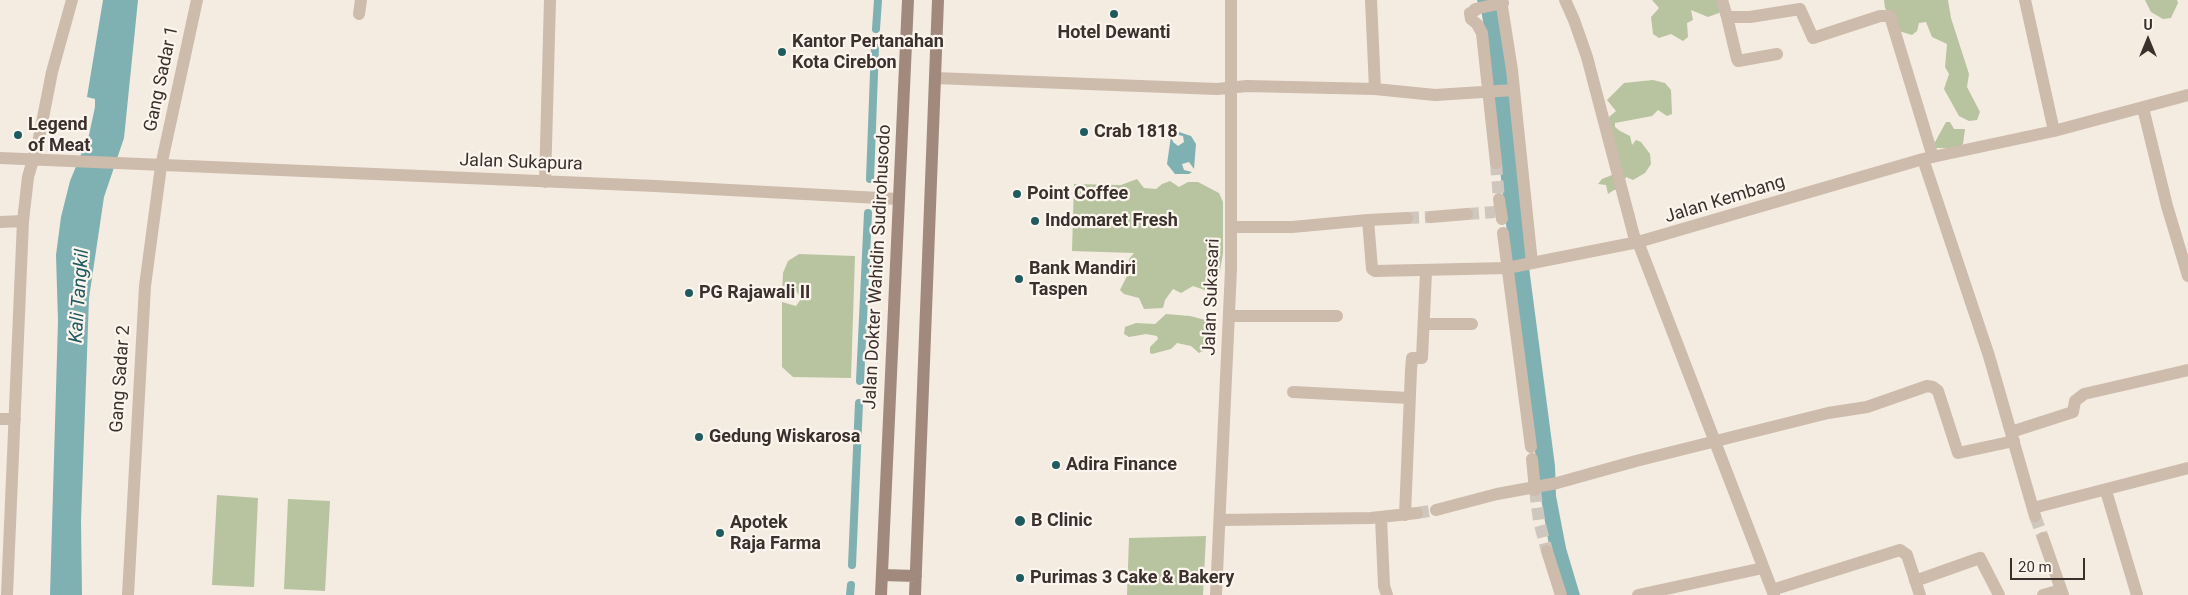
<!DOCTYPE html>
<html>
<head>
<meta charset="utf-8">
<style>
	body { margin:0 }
	#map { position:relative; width:2188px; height:595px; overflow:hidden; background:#f4ebe1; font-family:Roboto,sans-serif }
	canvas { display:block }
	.north { position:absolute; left:2123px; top:15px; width:50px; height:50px; -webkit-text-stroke:4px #fbf5ee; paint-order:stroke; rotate:0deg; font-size:14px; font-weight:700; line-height:20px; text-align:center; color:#3b302b }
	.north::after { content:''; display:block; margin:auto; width:18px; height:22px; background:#3b302b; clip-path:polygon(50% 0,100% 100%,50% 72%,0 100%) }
	.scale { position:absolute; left:2010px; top:558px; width:75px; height:22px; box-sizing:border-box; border:2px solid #3b302b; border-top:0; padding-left:6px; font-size:15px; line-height:18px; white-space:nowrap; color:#3b302b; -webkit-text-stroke:4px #fbf5ee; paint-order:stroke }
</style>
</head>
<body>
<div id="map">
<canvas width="2188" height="595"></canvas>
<div class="north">U</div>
<div class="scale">20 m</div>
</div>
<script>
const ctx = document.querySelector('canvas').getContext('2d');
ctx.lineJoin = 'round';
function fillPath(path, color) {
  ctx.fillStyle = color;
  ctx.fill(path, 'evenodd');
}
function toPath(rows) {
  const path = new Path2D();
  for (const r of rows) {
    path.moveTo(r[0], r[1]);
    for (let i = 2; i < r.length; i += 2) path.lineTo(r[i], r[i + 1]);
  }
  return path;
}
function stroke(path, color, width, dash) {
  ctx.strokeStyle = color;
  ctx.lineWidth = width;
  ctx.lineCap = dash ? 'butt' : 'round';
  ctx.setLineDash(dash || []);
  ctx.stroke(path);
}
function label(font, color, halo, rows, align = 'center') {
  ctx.font = font + ' Roboto,sans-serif';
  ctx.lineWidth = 4.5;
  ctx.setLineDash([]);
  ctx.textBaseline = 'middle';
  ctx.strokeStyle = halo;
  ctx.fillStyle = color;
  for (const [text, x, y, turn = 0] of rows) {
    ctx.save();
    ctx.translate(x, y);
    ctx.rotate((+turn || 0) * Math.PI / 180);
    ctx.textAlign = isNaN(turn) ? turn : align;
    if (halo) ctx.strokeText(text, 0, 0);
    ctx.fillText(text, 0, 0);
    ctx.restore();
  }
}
fillPath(toPath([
	[1652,0,1720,0,1721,10,1719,13,1708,17,1691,10,1693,20,1687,23,1688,37,1683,41,1671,34,1659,38,1653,34,1651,17,1659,8],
	[1884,0,1948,0,1951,18,1969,74,1967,87,1980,112,1977,120,1969,121,1959,116,1944,89,1949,74,1945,67,1947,44,1932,37,1926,22,1919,23,1917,31,1912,35,1899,31,1885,8],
	[2145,0,2177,0,2178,3,2171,18,2163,19,2151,12],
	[1653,80,1665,83,1671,90,1672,114,1667,116,1658,110,1652,116,1615,123,1615,127,1620,131,1630,136,1632,145,1636,140,1641,142,1650,154,1651,164,1645,173,1633,180,1626,177,1620,190,1614,190,1608,194,1606,185,1598,184,1602,179,1612,175,1609,117,1616,111,1607,100,1624,83],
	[1946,122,1950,122,1954,129,1965,129,1963,144,1958,148,1935,148,1934,144],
	[1137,179,1144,188,1156,189,1162,184,1170,181,1179,187,1188,182,1198,182,1219,193,1223,202,1223,253,1216,294,1193,286,1181,293,1173,289,1165,300,1163,308,1144,309,1139,298,1124,294,1120,290,1130,270,1129,259,1134,253,1072,251,1074,184,1121,185],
	[799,254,855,256,851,378,793,377,782,367,782,302,796,306,801,299,797,292,782,294,783,273,788,261],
	[1166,314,1190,316,1213,322,1215,344,1199,353,1191,346,1177,343,1171,349,1152,354,1150,353,1150,347,1158,339,1157,336,1146,334,1129,337,1124,334,1125,327,1136,323,1155,324],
	[217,495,258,498,254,587,212,585],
	[288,499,330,501,325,591,284,589],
	[1206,536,1203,595,1127,595,1129,538]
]), '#b8c4a0');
fillPath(toPath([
	[103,0,138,0,124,138,104,197,89,298,81,521,82,595,50,595,58,321,56,255,61,217,70,181,89,135,95,107,95,99,87,97],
	[1477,0,1495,0,1501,19,1522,214,1555,466,1556,496,1566,548,1580,595,1564,595,1550,551,1541,498,1509,251,1486,41,1482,15],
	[1179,132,1191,136,1196,144,1194,169,1189,162,1182,164,1184,170,1192,172,1189,174,1175,174,1167,164,1171,136,1173,142,1178,146,1184,142,1183,136,1174,134]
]), '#7fb0b2');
stroke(toPath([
	[876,29,878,0],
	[870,179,875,47],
	[860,381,868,213],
	[852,565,859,403],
	[850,595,851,585]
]), '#7fb0b2', 8);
stroke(toPath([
	[1496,163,1499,199],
	[1467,214,1495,212],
	[1407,218,1431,217],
	[1535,490,1539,521,1547,551],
	[1417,513,1436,510],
	[2035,516,2043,538]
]), '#cfc6bd', 12, [12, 6]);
stroke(toPath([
	[1371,0,1375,89],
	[1501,0,1512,70,1532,263],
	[1722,0,1727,17,1750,17,1800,9,1813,38,1880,16,1890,16,1933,157],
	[2025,0,2054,131],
	[1475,9,1503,3],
	[1476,10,1470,13,1471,19,1477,24,1482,33,1496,163],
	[359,14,361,0],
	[1727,17,1737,59],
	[1738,61,1777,54],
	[935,78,1217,89,1247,86,1375,89,1435,95,1514,90],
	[2143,108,2167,206,2188,276],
	[0,158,655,186,898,199],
	[1923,159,1989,356,2035,516],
	[545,182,550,0],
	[1499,199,1502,219],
	[1431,217,1467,214],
	[1368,220,1407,218],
	[0,222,23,221],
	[1231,227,1292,227,1368,220,1372,269,1375,271,1507,268,1638,242,1634,236,1587,57,1574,20,1565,0],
	[1503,233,1531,447],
	[1229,316,1337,316],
	[1424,324,1472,324],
	[1293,392,1409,398],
	[0,419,15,419],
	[2011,432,2073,412,2075,401,2084,394,2188,370],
	[1532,459,1535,490],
	[2106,491,2137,595],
	[2033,508,2188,468],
	[1436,510,1497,494,1557,483,1636,461,1828,413,1867,407,1927,386,1933,387,1938,391,1958,453,2014,441],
	[1405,515,1411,370,1412,358,1422,358,1426,272],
	[1381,517,1384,586,1387,595],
	[1220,520,1371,518,1417,513],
	[2043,538,2063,595],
	[1547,551,1561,595],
	[1915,581,1980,558,1999,595],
	[1772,590,1900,550,1907,555,1920,595],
	[7,595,23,221,28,177,38,143,52,72,72,0],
	[128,595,145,286,161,166,197,0],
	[1216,595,1231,269,1231,0],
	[1638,595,1763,568],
	[1774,595,1638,242,1923,159,2054,131,2188,95],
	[2043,595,2061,590]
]), '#cdbbac', 12);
stroke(toPath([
	[882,575,916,576],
	[881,595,908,0],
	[915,595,938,0]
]), '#a18a7d', 12);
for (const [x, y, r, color] of [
	[1114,14,5,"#1f5a5e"],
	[782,52,5,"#1f5a5e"],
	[1084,132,5,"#1f5a5e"],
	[18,135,5,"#1f5a5e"],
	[1017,194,5,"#1f5a5e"],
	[1035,221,5,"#1f5a5e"],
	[1019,279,5,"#1f5a5e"],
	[689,293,5,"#1f5a5e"],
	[699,437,5,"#1f5a5e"],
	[1056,465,5,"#1f5a5e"],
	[1020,521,6,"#1f5a5e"],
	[720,533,5,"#1f5a5e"],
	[1020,578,5,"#1f5a5e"]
]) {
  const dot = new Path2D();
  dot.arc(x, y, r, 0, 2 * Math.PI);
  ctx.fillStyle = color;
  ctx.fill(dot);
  stroke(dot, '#fbf5ee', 2);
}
label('bold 18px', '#3b302b', '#fbf5ee', [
	["Hotel Dewanti",1114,33,"center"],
	["Kantor Pertanahan",792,42],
	["Kota Cirebon",792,63],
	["Legend",28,125],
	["of Meat",28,146],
	["Crab 1818",1094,132],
	["Point Coffee",1027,194],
	["Indomaret Fresh",1045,221],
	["Bank Mandiri",1029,269],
	["Taspen",1029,290],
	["PG Rajawali II",699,293],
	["Gedung Wiskarosa",709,437],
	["Adira Finance",1066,465],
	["B Clinic",1031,521],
	["Apotek",730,523],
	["Raja Farma",730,544],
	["Purimas 3 Cake & Bakery",1030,578]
], 'left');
label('18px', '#3b302b', '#fbf5ee', [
	["Gang Sadar 1",162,79,-78],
	["Jalan Sukapura",521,163,2],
	["Jalan Kembang",1725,200,-17],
	["Jalan Dokter Wahidin Sudirohusodo",878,267,-87],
	["Jalan Sukasari",1212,297,-88],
	["Gang Sadar 2",121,379,-86]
]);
label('italic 19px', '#1f5a5e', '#fbf5ee', [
	["Kali Tangkil",80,296,-86]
]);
</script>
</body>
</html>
